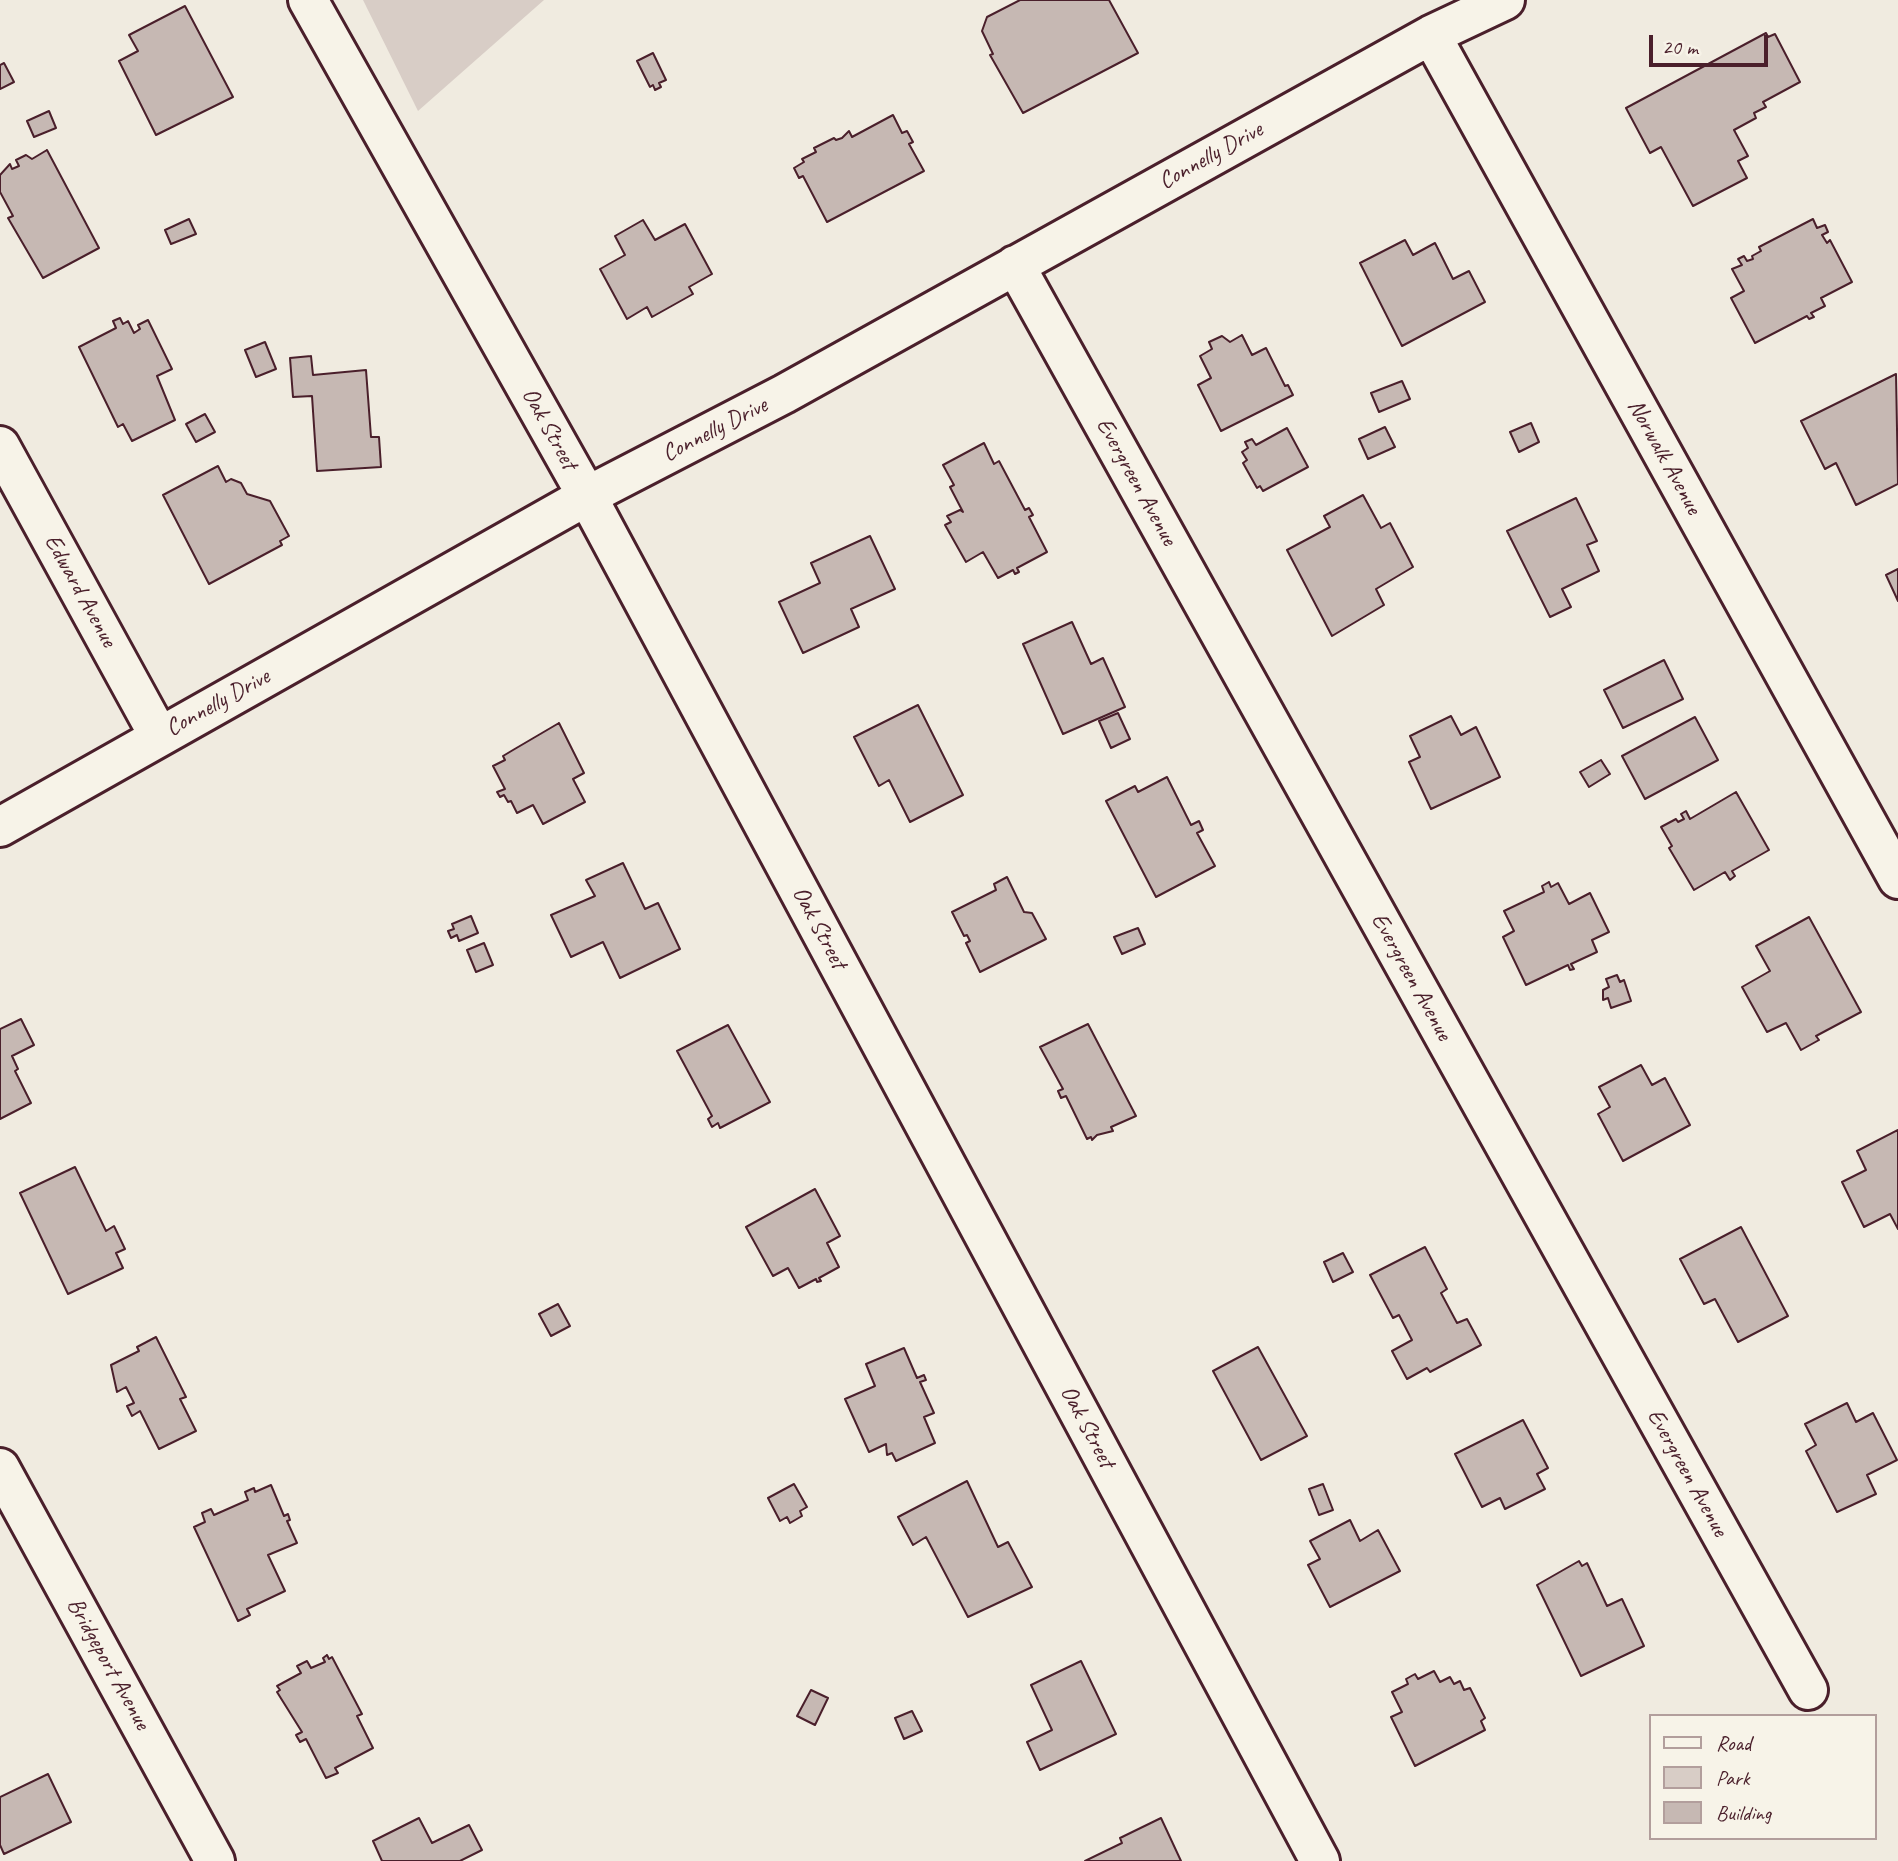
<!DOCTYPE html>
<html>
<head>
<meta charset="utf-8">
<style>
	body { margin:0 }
	#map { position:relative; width:1898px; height:1861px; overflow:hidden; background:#f0ebe0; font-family:Caveat,sans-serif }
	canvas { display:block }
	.legend { position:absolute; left:1649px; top:1714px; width:228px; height:126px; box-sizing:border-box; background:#f7f3e8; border:2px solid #b29e9c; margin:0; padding:9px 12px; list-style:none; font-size:21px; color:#4a1f2b }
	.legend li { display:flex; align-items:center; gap:14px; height:35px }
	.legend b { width:35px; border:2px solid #b29e9c }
	.scale { position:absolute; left:1649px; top:35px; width:119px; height:32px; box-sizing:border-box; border:4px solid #4a1f2b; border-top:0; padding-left:9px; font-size:21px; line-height:24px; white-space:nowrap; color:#4a1f2b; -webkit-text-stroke:5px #f7f3e8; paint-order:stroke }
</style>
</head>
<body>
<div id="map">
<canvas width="1898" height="1861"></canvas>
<ul class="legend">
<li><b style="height:9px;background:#f7f3e8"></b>Road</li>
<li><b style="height:19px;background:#d8cdc6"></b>Park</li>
<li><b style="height:19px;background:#c6b8b3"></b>Building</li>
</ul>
<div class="scale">20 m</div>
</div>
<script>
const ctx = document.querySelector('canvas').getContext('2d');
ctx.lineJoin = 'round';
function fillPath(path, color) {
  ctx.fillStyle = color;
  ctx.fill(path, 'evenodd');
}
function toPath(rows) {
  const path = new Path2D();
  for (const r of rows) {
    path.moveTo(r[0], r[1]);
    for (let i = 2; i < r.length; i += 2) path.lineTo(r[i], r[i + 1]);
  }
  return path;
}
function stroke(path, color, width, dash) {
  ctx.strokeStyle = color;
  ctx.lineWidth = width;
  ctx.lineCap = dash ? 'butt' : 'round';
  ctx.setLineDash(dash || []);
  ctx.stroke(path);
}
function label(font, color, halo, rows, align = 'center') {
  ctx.font = font + ' Caveat,sans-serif';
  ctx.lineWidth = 7;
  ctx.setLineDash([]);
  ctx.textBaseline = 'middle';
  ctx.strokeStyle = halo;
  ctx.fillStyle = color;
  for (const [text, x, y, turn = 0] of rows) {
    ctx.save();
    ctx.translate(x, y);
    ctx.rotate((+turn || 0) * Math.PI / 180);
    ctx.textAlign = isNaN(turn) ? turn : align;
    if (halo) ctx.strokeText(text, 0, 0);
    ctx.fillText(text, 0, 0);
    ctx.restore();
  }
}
fillPath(toPath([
	[363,0,544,0,418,111]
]), '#d8cdc6');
const building = toPath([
	[1020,0,1109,0,1138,53,1023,113,990,55,993,54,982,31,987,17,1020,0],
	[185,6,233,97,156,135,119,61,138,51,129,35,185,6],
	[1766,33,1768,37,1775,34,1800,82,1763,102,1766,107,1754,113,1756,118,1734,130,1748,156,1738,161,1747,178,1693,206,1661,147,1650,153,1626,108,1766,33],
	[653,53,666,80,659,83,661,87,655,90,653,85,650,87,637,61,653,53],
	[4,63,14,82,0,89,0,65,4,63],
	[49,111,56,128,34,137,27,121,49,111],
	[893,115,902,133,907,131,913,142,909,144,924,171,827,222,803,176,799,178,794,168,804,162,802,159,816,152,814,148,834,138,836,140,842,138,849,131,852,137,893,115],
	[47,150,99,248,43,278,8,218,13,216,0,192,0,175,10,164,12,169,19,166,16,160,26,155,32,159,47,150],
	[189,219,196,234,171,244,165,230,189,219],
	[1813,219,1817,228,1825,225,1828,232,1822,235,1827,243,1830,240,1852,282,1821,298,1825,306,1811,313,1814,317,1809,319,1807,316,1755,343,1731,298,1744,291,1732,269,1742,265,1738,259,1744,256,1747,261,1753,259,1752,256,1761,251,1759,247,1813,219],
	[643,220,655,240,685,224,712,274,689,287,693,294,652,317,647,307,627,319,600,269,625,255,615,236,643,220],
	[1405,240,1413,255,1435,243,1453,279,1469,271,1485,302,1402,346,1360,263,1405,240],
	[120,318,123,324,128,321,134,333,140,329,138,325,148,320,172,369,157,376,175,420,132,441,123,424,118,427,79,347,116,328,113,321,120,318],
	[1242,335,1252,355,1266,348,1285,386,1288,385,1293,395,1221,431,1198,385,1211,378,1200,356,1212,349,1209,342,1222,336,1230,342,1242,335],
	[265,342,276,369,256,377,245,350,265,342],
	[311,356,313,375,366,370,371,437,379,437,381,467,317,471,312,396,293,397,290,358,311,356],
	[1896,374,1898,484,1856,505,1836,463,1825,469,1801,421,1896,374],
	[1402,381,1410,399,1379,412,1371,393,1402,381],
	[205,414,215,432,196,442,186,424,205,414],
	[1531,423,1539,442,1519,452,1510,432,1531,423],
	[1385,427,1395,447,1368,459,1359,439,1385,427],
	[1287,428,1308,467,1263,491,1260,486,1257,488,1243,463,1247,460,1242,452,1248,448,1245,442,1252,439,1256,445,1287,428],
	[984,443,994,464,999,461,1025,510,1029,508,1033,515,1029,517,1047,552,1017,568,1019,572,1015,574,1013,570,998,578,983,552,966,562,945,525,951,522,947,516,960,510,963,512,950,487,954,485,943,465,984,443],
	[218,466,226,482,231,479,241,483,247,494,270,501,289,536,280,541,282,545,209,584,163,495,218,466],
	[1363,495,1381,528,1390,523,1413,567,1376,589,1384,605,1332,636,1287,550,1330,527,1324,516,1363,495],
	[1576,498,1597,541,1587,545,1599,571,1562,589,1571,607,1550,617,1507,531,1576,498],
	[870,536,895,589,851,609,859,627,803,653,779,602,820,583,811,563,870,536],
	[1898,569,1898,601,1886,575,1898,569],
	[1072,622,1091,664,1103,658,1125,707,1063,734,1023,644,1072,622],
	[1664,660,1683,699,1623,728,1604,690,1664,660],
	[918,705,963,795,910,822,889,780,879,786,854,737,918,705],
	[1118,713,1130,739,1111,748,1099,721,1118,713],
	[1451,716,1461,735,1476,727,1500,777,1431,809,1409,762,1420,757,1410,736,1451,716],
	[1695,717,1718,760,1645,799,1622,756,1695,717],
	[559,723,584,773,573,779,585,802,543,824,533,805,517,813,511,801,508,802,504,795,500,797,497,792,505,789,493,766,505,760,503,756,513,750,559,723],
	[1601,760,1610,774,1589,787,1580,772,1601,760],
	[1167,777,1191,825,1199,821,1203,830,1197,833,1215,866,1156,897,1106,801,1135,786,1138,792,1167,777],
	[1736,792,1769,850,1732,871,1735,876,1730,880,1725,872,1694,890,1669,848,1672,846,1661,827,1676,819,1678,822,1684,819,1681,814,1686,811,1690,819,1736,792],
	[623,863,645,909,658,903,680,949,620,978,603,942,571,957,551,915,595,896,586,880,623,863],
	[1007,877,1024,912,1032,913,1046,939,980,972,966,943,970,941,967,935,964,936,952,912,996,890,994,884,1007,877],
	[1549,882,1551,887,1558,883,1569,904,1590,893,1609,932,1592,940,1597,952,1571,964,1574,969,1570,970,1568,965,1526,985,1503,937,1514,931,1504,911,1544,892,1542,886,1549,882],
	[471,916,478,933,459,941,457,935,451,938,448,931,454,929,452,924,471,916],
	[1809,917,1861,1012,1816,1036,1819,1040,1801,1050,1786,1023,1767,1032,1742,987,1770,971,1756,946,1809,917],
	[1138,928,1145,944,1122,954,1114,937,1138,928],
	[484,943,493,965,476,972,467,950,484,943],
	[1617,975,1620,982,1624,980,1631,1001,1611,1008,1608,998,1603,1000,1603,990,1609,987,1606,979,1617,975],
	[21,1019,34,1045,12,1056,18,1069,15,1071,31,1103,0,1119,0,1029,21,1019],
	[1088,1024,1136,1116,1111,1127,1113,1131,1097,1135,1092,1140,1091,1137,1087,1139,1066,1096,1061,1098,1058,1091,1063,1089,1040,1047,1088,1024],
	[728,1025,770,1102,720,1128,718,1123,712,1127,708,1119,712,1116,677,1051,728,1025],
	[1641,1065,1652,1085,1665,1078,1690,1125,1623,1161,1598,1114,1610,1107,1599,1087,1641,1065],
	[1898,1130,1898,1229,1890,1214,1864,1227,1842,1182,1866,1170,1857,1151,1898,1130],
	[75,1167,106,1231,114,1226,125,1249,116,1253,123,1268,68,1294,20,1193,75,1167],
	[815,1189,840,1236,827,1243,839,1267,819,1278,821,1281,817,1282,816,1279,799,1288,788,1268,773,1276,746,1227,815,1189],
	[1741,1227,1788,1316,1738,1342,1715,1299,1704,1304,1680,1259,1741,1227],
	[1425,1247,1447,1289,1441,1293,1457,1323,1467,1319,1481,1345,1430,1372,1427,1368,1407,1379,1392,1351,1412,1340,1399,1315,1393,1318,1370,1275,1425,1247],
	[1343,1253,1353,1272,1333,1282,1324,1262,1343,1253],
	[558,1304,570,1326,551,1336,539,1314,558,1304],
	[156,1337,186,1397,180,1399,196,1431,159,1449,140,1411,132,1416,127,1406,134,1403,126,1387,117,1392,111,1365,139,1351,137,1347,156,1337],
	[1258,1347,1307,1436,1261,1460,1213,1371,1258,1347],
	[904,1348,917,1378,924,1375,926,1380,920,1382,934,1413,924,1417,935,1443,896,1461,892,1453,887,1455,886,1444,869,1452,845,1399,875,1386,866,1364,904,1348],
	[1847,1403,1856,1422,1873,1413,1897,1460,1867,1475,1876,1494,1837,1512,1806,1451,1816,1445,1805,1424,1847,1403],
	[1523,1420,1548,1468,1537,1474,1545,1489,1505,1509,1500,1498,1482,1507,1455,1454,1523,1420],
	[967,1481,998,1547,1008,1542,1032,1587,968,1617,926,1537,913,1545,898,1517,967,1481],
	[794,1484,807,1507,800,1511,802,1516,790,1523,787,1517,780,1521,768,1498,794,1484],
	[1323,1484,1333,1510,1319,1515,1309,1489,1323,1484],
	[271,1485,284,1516,288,1514,290,1520,287,1521,297,1543,268,1555,285,1591,247,1609,250,1615,238,1621,194,1527,205,1522,202,1513,211,1509,214,1515,248,1500,245,1492,254,1488,255,1492,271,1485],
	[1350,1520,1360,1541,1378,1530,1400,1571,1330,1607,1308,1565,1320,1559,1310,1541,1350,1520],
	[1579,1561,1582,1566,1587,1563,1607,1606,1622,1599,1644,1646,1581,1676,1537,1585,1579,1561],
	[327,1655,329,1659,332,1657,362,1714,357,1716,373,1748,335,1768,338,1773,326,1778,306,1739,300,1742,296,1735,302,1732,277,1692,280,1690,277,1686,301,1673,297,1666,307,1661,311,1668,325,1662,323,1658,327,1655],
	[1081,1661,1116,1734,1040,1770,1027,1742,1052,1730,1031,1685,1081,1661],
	[1434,1671,1440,1682,1450,1677,1454,1684,1460,1681,1464,1690,1470,1688,1485,1718,1481,1721,1485,1730,1415,1766,1391,1717,1402,1712,1392,1692,1408,1684,1406,1679,1415,1674,1418,1679,1434,1671],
	[811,1690,828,1698,815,1725,797,1716,811,1690],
	[912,1711,922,1731,904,1739,895,1718,912,1711],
	[48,1774,71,1822,4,1854,0,1845,0,1797,48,1774],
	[419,1818,432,1843,469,1825,482,1850,460,1861,382,1861,373,1841,419,1818],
	[1161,1818,1181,1861,1085,1861,1122,1843,1120,1838,1161,1818]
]);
fillPath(building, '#c6b8b3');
stroke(building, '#4a1f2b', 2);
const street = toPath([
	[308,0,587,496,1320,1861],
	[1431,35,1898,879],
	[1015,265,1808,1690],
	[0,446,159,736],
	[0,827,587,496,784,394,1431,35,1505,0],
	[0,1468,215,1861]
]);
stroke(street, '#4a1f2b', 44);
stroke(street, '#f7f3e8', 38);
label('24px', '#4a1f2b', '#f7f3e8', [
	["Connelly Drive",1211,156,-29],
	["Oak Street",549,429,61],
	["Connelly Drive",715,430,-27],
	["Norwalk Avenue",1664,457,61],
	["Evergreen Avenue",1136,482,61],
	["Edward Avenue",80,591,61],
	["Connelly Drive",218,703,-29],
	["Oak Street",819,928,62],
	["Evergreen Avenue",1411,977,61],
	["Oak Street",1087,1427,62],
	["Evergreen Avenue",1687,1473,61],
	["Bridgeport Avenue",108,1664,61]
]);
</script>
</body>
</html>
